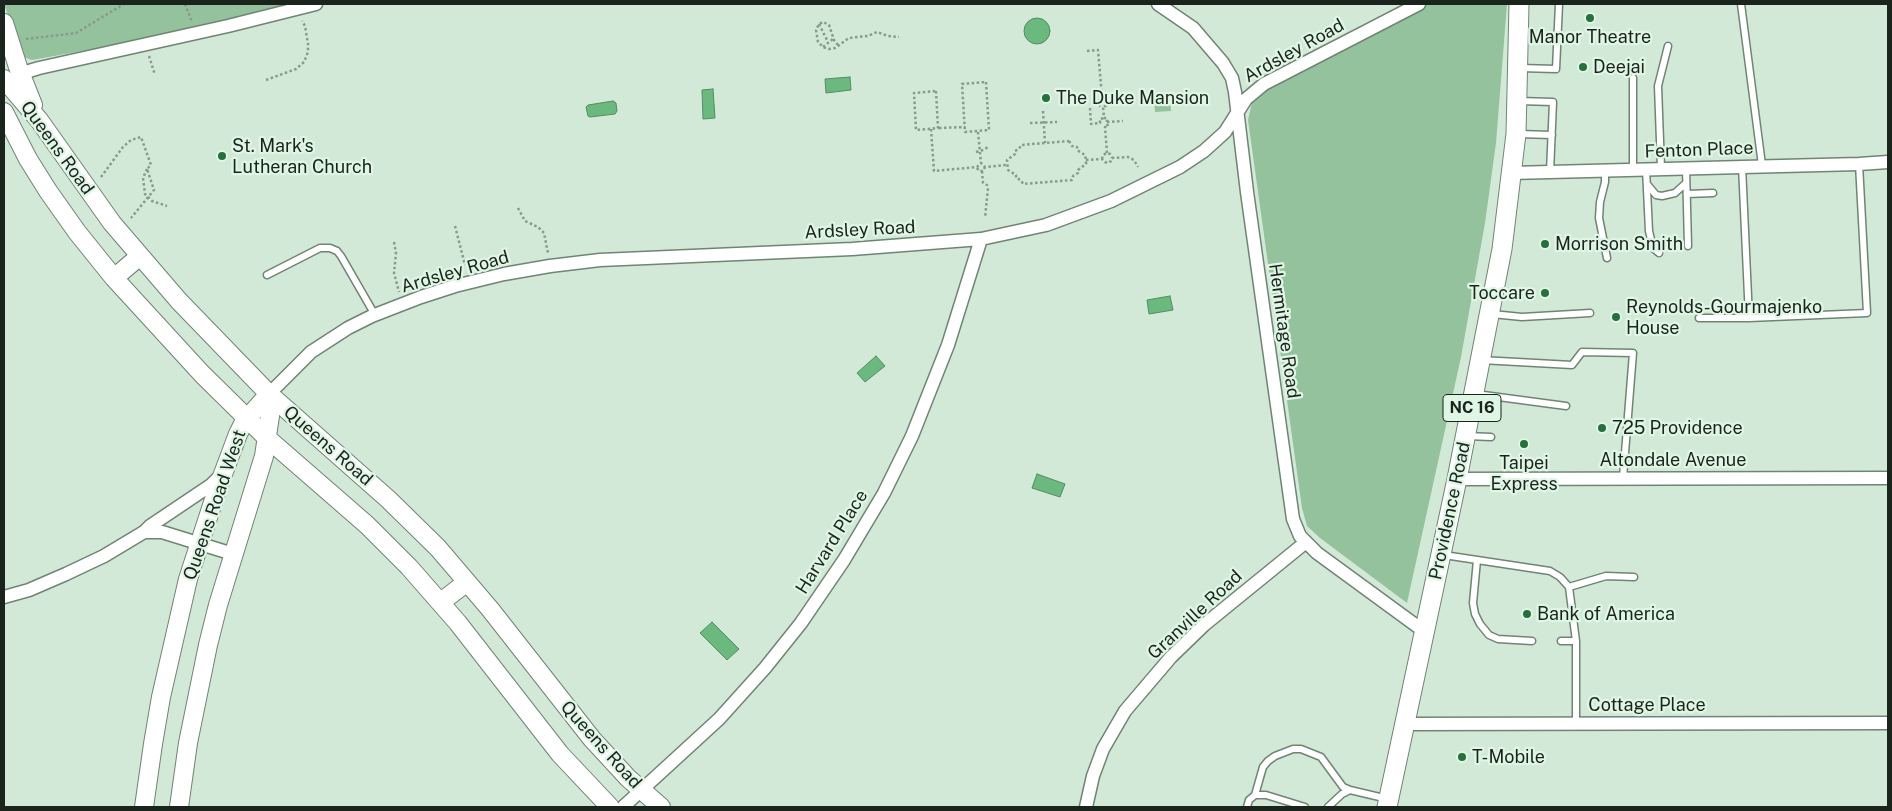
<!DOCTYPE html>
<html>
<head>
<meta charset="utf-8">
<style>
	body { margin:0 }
	#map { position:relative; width:1892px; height:811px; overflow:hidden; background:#d3e9d7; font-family:"Public Sans",sans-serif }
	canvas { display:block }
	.frame { position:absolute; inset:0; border:5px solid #1b231d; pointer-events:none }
</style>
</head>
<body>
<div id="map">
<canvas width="1892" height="811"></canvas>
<div class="frame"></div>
</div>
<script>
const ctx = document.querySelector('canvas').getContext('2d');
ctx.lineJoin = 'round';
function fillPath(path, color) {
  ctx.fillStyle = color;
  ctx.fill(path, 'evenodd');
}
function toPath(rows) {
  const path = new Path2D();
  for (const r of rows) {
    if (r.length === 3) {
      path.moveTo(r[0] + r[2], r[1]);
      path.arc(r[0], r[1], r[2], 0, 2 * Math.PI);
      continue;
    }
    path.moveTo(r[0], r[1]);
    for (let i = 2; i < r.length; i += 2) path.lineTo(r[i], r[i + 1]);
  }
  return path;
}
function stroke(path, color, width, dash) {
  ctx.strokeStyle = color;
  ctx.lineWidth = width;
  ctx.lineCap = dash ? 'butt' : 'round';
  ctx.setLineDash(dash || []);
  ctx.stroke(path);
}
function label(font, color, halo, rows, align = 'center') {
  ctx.font = font + ' "Public Sans",sans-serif';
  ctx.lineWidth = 4.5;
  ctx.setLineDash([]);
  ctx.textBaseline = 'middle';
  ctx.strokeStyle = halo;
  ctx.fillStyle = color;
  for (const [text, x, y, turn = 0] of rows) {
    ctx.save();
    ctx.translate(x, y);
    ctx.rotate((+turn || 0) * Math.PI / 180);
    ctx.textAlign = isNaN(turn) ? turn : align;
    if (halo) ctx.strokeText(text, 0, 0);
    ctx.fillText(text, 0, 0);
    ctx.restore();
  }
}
fillPath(toPath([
	[4,4,294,4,121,44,32,60,23,57],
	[1427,4,1507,4,1496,143,1485,223,1461,357,1407,603,1320,538,1307,526,1302,508,1248,120,1253,98,1270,85],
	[1170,95,1171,111,1155,112,1154,96]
]), '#93c29c');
const water = toPath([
	[1037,31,13],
	[850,77,851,90,826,93,825,79,850,77],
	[713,89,715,118,703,119,702,90,713,89],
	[613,101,616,103,617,111,615,114,590,117,588,116,586,107,588,105,613,101],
	[1170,296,1173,310,1149,314,1147,300,1170,296],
	[876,356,885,366,865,382,857,373,876,356],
	[1037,474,1065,484,1060,497,1032,488,1037,474],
	[712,622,739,649,727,660,700,633,712,622]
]);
fillPath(water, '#6bb97f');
stroke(water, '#538c62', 1);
const lane = toPath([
	[1741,4,1762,165],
	[1520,68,1556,69,1559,4],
	[1633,78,1633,169],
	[1519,101,1553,102,1550,172],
	[1518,134,1552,135],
	[1742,166,1749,318,1867,313,1859,164],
	[1661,168,1658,86,1668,46],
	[1686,168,1688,246],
	[1646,169,1649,231,1653,248,1659,253],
	[1605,170,1605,182,1600,202,1599,218,1607,258],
	[1647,184,1656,195,1662,196,1675,193,1686,183],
	[1687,194,1713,193],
	[267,275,320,248,330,248,337,251,341,256,375,315],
	[1492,314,1522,317,1590,313],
	[1699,318,1749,318],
	[1481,360,1572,365,1582,352,1633,353,1623,478],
	[1476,394,1566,406],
	[1467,436,1491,437],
	[1444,555,1550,571,1560,577,1569,587,1576,641,1576,723],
	[1477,560,1473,603,1475,614,1480,624,1489,635,1498,639,1532,641],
	[1569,587,1606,576,1634,577],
	[1561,641,1576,641],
	[1255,795,1263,767,1268,761,1275,756,1293,749,1301,749,1321,757,1343,787,1350,790],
	[1247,807,1249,800,1255,795,1266,795,1305,807],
	[1328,807,1342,794,1350,790,1388,799]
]);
const street = toPath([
	[1158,4,1193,28,1223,63,1232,78,1235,92,1247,192,1293,519,1300,536,1317,553,1425,632],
	[15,81,29,71,39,68,228,26,316,4],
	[1511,173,1859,164,1888,162],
	[269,394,311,352,348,328,372,316,421,297,455,286,504,274,550,266,600,260,852,249,981,239,1046,225,1111,201,1180,167,1204,151,1225,132,1246,99,1264,84,1419,4],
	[222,474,211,485,150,526,144,532,162,532,233,554],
	[1457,479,1888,478],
	[4,597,29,590,66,574,104,556,144,532],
	[1405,724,1888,723],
	[623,807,719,719,765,668,801,623,844,560,884,493,912,436,948,345,981,239],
	[1086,807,1093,776,1103,749,1125,711,1171,657,1204,625,1306,542]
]);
const secondary = toPath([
	[4,23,18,67,33,105],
	[4,79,39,120,112,223,179,301,269,394,388,499,438,548,490,609,592,739,628,778,661,807],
	[4,112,28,159,48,191,77,232,114,278,202,374,267,438,367,525,409,567,458,623,560,754,610,807],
	[114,278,140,256],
	[441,602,467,582],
	[144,807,153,744,161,697,188,579,217,490,238,434,244,422,269,394],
	[179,807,188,743,208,645,218,605,264,456,270,416,269,394]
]);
const primary = toPath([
	[1387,807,1457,479,1502,249,1516,134,1519,4]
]);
stroke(lane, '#708474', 9);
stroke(street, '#708474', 15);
stroke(secondary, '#708474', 20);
stroke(primary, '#708474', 21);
stroke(toPath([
	[185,4,192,22],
	[819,24,828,42],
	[26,39,76,33,124,4],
	[838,45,834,40,829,25,823,22,819,24,816,30,818,42,823,47,829,49,835,48,849,38,868,36,877,32,888,36,899,37],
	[823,47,833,39],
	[1087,51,1098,50,1102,97,1105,97,1106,106,1103,106,1104,118,1107,118,1107,122],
	[149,56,155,75],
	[266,80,296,69,304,62,308,52,308,44,305,26,302,21],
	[986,82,989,130,965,132,962,84,986,82],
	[936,91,938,128,916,130,914,93,936,91],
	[1102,97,1099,97,1100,106,1103,106],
	[1090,108,1091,124,1100,123,1100,119,1104,118],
	[1043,111,1045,143],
	[1107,122,1123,121],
	[1030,123,1057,122],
	[939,128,965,127],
	[931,129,934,171,977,167,981,163,985,167,1007,165],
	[978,132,981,163],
	[1069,141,1072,146,1077,147,1077,150,1085,155,1086,160,1086,164,1078,170,1078,173,1073,176,1072,180,1023,184,1021,180,1016,178,1016,175,1008,170,1007,160,1015,154,1015,151,1019,149,1021,145,1069,141],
	[976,152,983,150,988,147],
	[1107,153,1105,127,1108,127,1107,123],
	[1102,159,1103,155,1107,153,1110,154,1112,158],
	[1086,160,1102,159,1105,162,1108,163,1111,161,1112,158,1128,157,1134,160,1138,167],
	[977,168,979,171,983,171,985,167],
	[147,169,143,178,145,194,152,201,167,206],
	[982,171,983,183,987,185,988,188,985,218],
	[101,177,123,147,131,140,141,137,151,165,147,169,154,190,131,218],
	[518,208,525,221,538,227,544,233,548,253],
	[455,226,465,265],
	[394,242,396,253,394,273,399,292]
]), '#89998c', 2.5, [2.5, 2.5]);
stroke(lane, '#fff', 6);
stroke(street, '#fff', 12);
stroke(secondary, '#fff', 18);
stroke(primary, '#fff', 19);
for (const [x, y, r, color] of [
	[1590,18,5,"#26703d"],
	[1583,67,5,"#26703d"],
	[1046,98,5,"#26703d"],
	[222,156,5,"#26703d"],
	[1545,244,5,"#26703d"],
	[1545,293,5,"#26703d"],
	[1616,317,5,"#26703d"],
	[1602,428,5,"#26703d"],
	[1524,444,5,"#26703d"],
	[1527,614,5,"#26703d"],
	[1462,757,5,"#26703d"]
]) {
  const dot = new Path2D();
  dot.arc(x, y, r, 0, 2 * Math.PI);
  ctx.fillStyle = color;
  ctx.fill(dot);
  stroke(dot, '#e0f6e4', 2);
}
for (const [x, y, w] of [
	[1472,408,58]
]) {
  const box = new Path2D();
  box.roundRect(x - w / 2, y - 13.5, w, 27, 4);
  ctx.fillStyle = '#e0f6e4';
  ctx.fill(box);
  stroke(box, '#1b231d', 1);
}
label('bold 16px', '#1b231d', null, [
	["NC 16",1472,408]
]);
label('18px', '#1b231d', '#e0f6e4', [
	["Manor Theatre",1590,37,"center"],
	["Deejai",1593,67],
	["The Duke Mansion",1056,98],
	["St. Mark's",232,146],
	["Lutheran Church",232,167],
	["Morrison Smith",1555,244],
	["Toccare",1535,293,"right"],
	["Reynolds-Gourmajenko",1626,307],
	["House",1626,328],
	["725 Providence",1612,428],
	["Taipei",1524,463,"center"],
	["Express",1524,484,"center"],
	["Bank of America",1537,614],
	["T-Mobile",1472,757]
], 'left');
label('18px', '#1b231d', '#e0f6e4', [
	["Ardsley Road",1294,51,-29],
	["Queens Road",57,148,54],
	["Fenton Place",1699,150,-2],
	["Ardsley Road",860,230,-3],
	["Ardsley Road",455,272,-16],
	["Hermitage Road",1284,331,82],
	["Queens Road",328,446,41],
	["Altondale Avenue",1673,460],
	["Queens Road West",215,505,-71],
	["Providence Road",1450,511,-78],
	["Harvard Place",832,542,-58],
	["Granville Road",1195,615,-43],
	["Cottage Place",1647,705],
	["Queens Road",601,745,48]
]);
</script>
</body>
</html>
